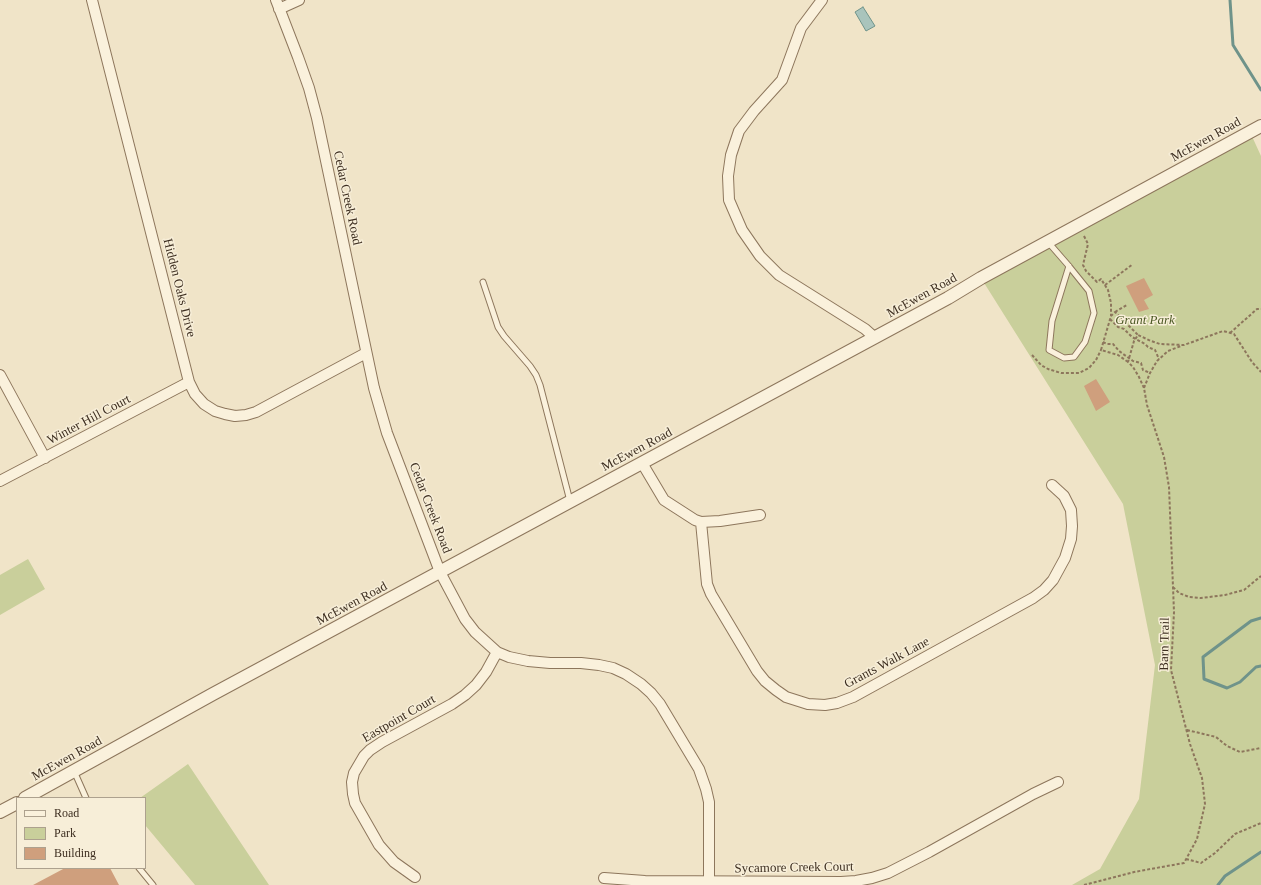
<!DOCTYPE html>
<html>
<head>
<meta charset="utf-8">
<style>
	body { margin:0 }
	#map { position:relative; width:1261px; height:885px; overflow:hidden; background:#f0e4c8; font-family:"Times New Roman",serif }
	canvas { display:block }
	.legend { position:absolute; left:16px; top:797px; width:130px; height:72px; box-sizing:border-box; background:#f7eed8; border:1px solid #ada18e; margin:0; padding:5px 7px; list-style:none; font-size:12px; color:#3d2e20 }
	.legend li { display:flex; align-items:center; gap:8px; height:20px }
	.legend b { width:20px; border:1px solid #ada18e }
</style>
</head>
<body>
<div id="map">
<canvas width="1261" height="885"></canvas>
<ul class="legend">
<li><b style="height:5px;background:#faf1dc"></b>Road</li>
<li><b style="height:11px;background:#c9cf9b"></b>Park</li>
<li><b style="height:11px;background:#cf9f7d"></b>Building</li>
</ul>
</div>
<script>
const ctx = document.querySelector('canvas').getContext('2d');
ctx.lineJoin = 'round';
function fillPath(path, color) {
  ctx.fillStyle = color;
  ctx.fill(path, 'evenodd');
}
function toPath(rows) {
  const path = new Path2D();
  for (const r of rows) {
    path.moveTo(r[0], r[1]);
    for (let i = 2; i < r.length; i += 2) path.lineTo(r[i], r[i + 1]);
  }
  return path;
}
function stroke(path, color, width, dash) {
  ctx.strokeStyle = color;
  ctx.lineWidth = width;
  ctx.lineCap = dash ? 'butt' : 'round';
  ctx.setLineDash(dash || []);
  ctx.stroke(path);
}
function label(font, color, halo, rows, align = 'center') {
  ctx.font = font + ' "Times New Roman",serif';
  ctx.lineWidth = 3;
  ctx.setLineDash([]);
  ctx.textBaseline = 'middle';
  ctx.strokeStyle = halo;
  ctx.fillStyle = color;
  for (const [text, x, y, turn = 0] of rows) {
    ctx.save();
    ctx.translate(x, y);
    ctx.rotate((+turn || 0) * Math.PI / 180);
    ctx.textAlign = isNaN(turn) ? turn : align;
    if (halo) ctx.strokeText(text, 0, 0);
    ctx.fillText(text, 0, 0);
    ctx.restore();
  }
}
fillPath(toPath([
	[1250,132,1261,156,1261,885,1072,885,1100,869,1139,799,1155,665,1123,504,981,278],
	[28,559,45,589,0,615,0,575],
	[188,764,269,885,195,885,145,825,145,798,140,798]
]), '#c9cf9b');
const water = toPath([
	[863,7,875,26,866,31,855,12,863,7]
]);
fillPath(water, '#a9c4bc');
stroke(water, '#6f938a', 1);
stroke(toPath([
	[1230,0,1233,45,1261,90],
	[1261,618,1251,621,1203,657,1204,679,1227,688,1240,682,1256,667,1261,666],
	[1218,885,1225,876,1261,852]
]), '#6f938a', 3);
fillPath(toPath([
	[1144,278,1153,295,1144,300,1149,309,1139,312,1126,286],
	[1096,379,1110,402,1096,411,1084,386],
	[65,868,110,868,119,885,33,885]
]), '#cf9f7d');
const service = toPath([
	[1048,242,1068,265,1089,291,1094,313,1085,342,1074,357,1064,358,1049,350,1052,321,1069,266],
	[483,282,498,327,504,336,530,366,536,375,540,385,570,501],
	[74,771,86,798],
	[139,868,153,885]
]);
const minor = toPath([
	[92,0,189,382,195,394,204,404,215,411,225,414,235,416,246,415,256,412,366,353],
	[276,0,298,57,309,88,317,118,374,388,387,433,440,572,465,619,475,632,497,652,509,657,528,661,550,663,581,663,599,665,613,668,626,674,641,684,651,693,660,704,699,769,706,789,709,802,709,885],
	[822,0,801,28,782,80,754,111,739,131,731,155,728,176,729,200,742,230,760,256,779,275,865,329,874,337],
	[279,9,299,0],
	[0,375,45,458],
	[642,463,664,500,695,520,701,522,720,521,760,515],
	[0,481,189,382],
	[701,522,707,584,711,594,757,671,765,681,776,690,786,697,808,704,825,705,837,703,853,697,1033,598,1044,590,1053,580,1065,558,1071,539,1072,526,1071,510,1064,496,1052,485],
	[415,877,394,862,379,845,355,803,353,794,352,782,354,773,364,756,370,750,382,742,452,704,465,695,476,685,486,672,497,652],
	[604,878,645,881,841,882,856,881,872,878,888,873,929,852,1033,794,1058,782]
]);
const tertiary = toPath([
	[25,798,213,694,948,298,981,278,1261,126],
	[0,812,17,803]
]);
stroke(service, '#8d765c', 7);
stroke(minor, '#8d765c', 12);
stroke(tertiary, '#8d765c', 14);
stroke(toPath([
	[1084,236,1088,244,1083,265,1086,271,1097,282,1101,279,1108,290,1111,303,1111,316],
	[1105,285,1133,264],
	[1115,312,1127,305],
	[1110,319,1118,327,1124,329,1132,337,1145,344,1148,347,1155,350,1159,359],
	[1230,333,1257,309,1261,309],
	[1103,342,1107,344,1113,344,1119,351,1133,361,1141,363,1143,370,1150,373],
	[1032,355,1041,365,1048,369,1061,373,1079,373,1089,368,1096,360,1101,350],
	[1128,362,1118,355,1101,350,1111,316,1115,312,1138,335],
	[1144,388,1150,373,1157,361,1168,351,1181,346],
	[1173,587,1179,593,1189,597,1201,598,1225,595,1244,590,1261,576],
	[1187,730,1216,737,1227,746,1240,752,1261,748],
	[1186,859,1201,863,1215,853,1235,834,1261,823],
	[1084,885,1134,872,1184,863,1197,839,1205,804,1202,778,1190,744,1171,670,1174,612,1169,487,1164,457,1147,405,1144,388,1139,377,1133,367,1128,362,1134,341,1138,335,1151,341,1160,344,1184,345,1223,331,1234,334,1252,362,1261,372]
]), '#8d765c', 2, [3, 2]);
stroke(service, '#faf1dc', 5);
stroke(minor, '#faf1dc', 10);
stroke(tertiary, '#faf1dc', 12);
label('13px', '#3d2e20', '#f7eed8', [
	["McEwen Road",1206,140,-29],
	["Cedar Creek Road",347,198,78],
	["Hidden Oaks Drive",179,288,76],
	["McEwen Road",922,296,-29],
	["Winter Hill Court",89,420,-28],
	["McEwen Road",637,450,-28],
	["Cedar Creek Road",430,508,69],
	["McEwen Road",352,604,-28],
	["Barn Trail",1165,644,-89],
	["Grants Walk Lane",887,663,-28],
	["Eastpoint Court",399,719,-30],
	["McEwen Road",67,759,-29],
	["Sycamore Creek Court",794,868,-1]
]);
label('italic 13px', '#4d5a26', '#f7eed8', [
	["Grant Park",1145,321]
]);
</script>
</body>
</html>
